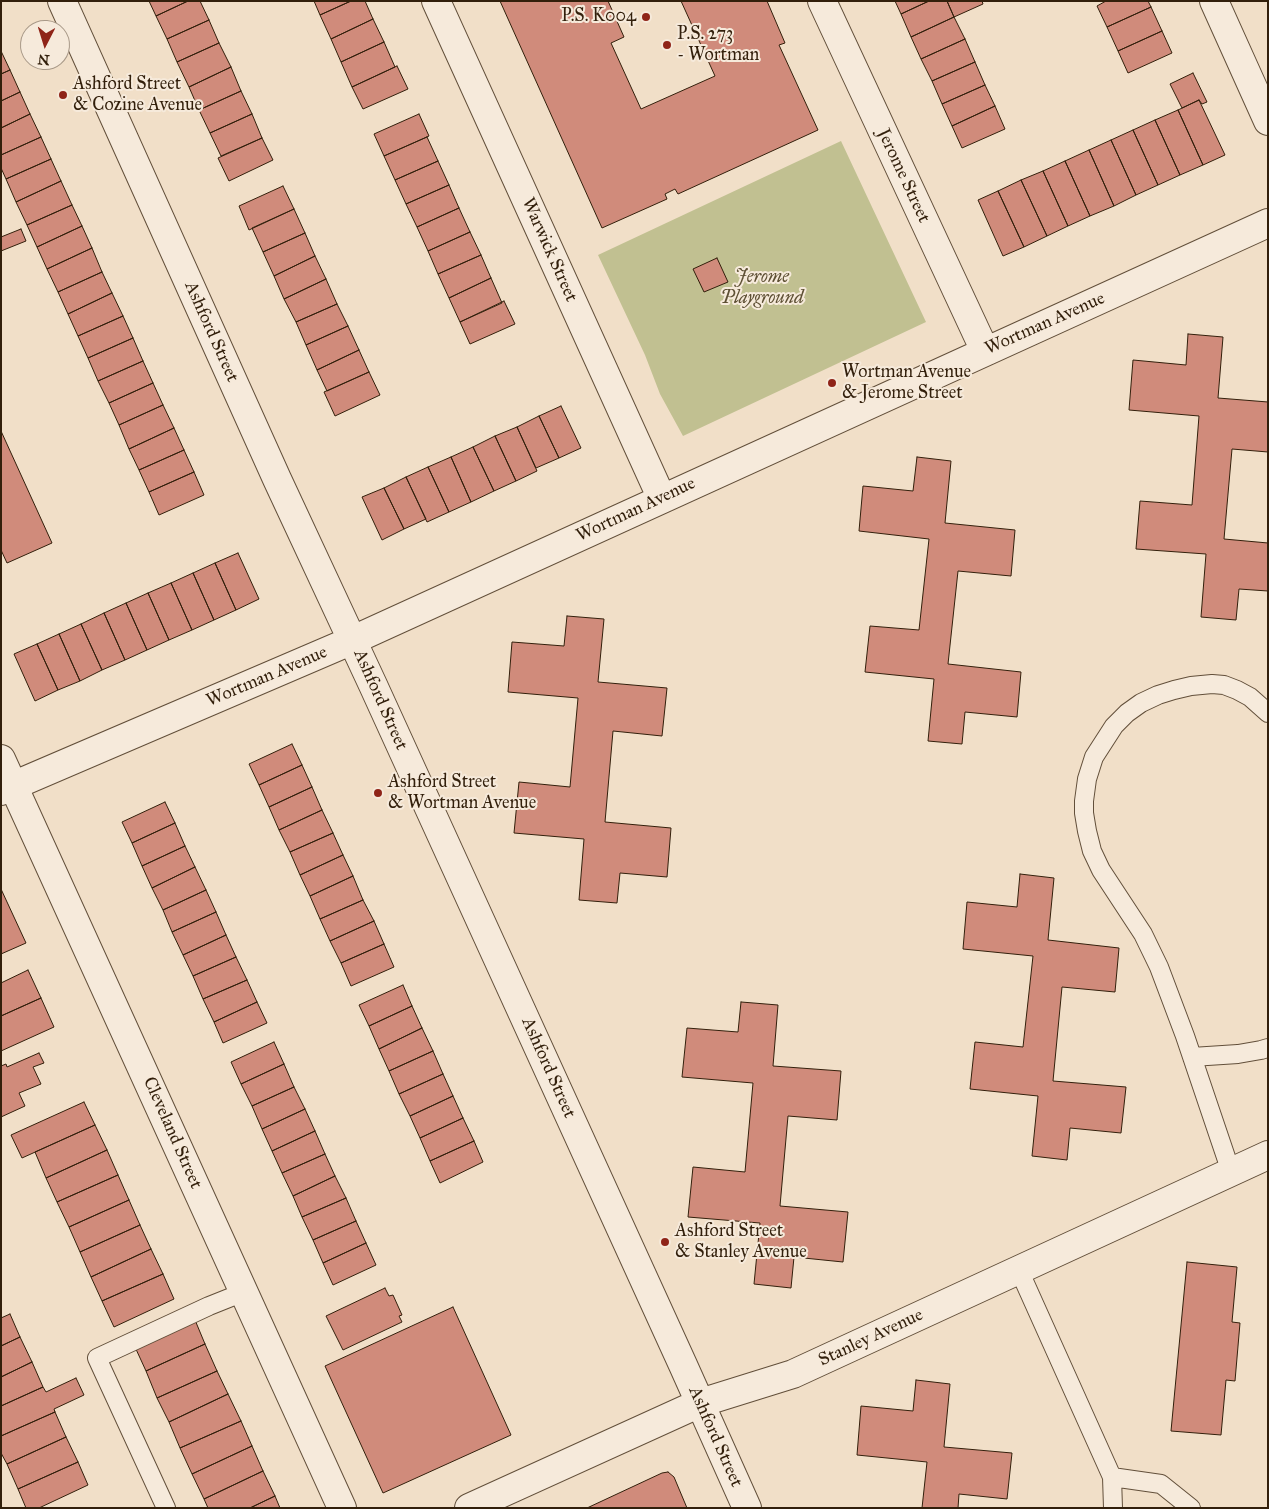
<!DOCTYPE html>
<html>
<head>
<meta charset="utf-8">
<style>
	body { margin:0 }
	#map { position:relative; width:1269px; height:1509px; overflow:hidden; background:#f1dfc8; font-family:"IM FELL Great Primer",serif }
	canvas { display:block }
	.frame { position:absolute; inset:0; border:2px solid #321f0b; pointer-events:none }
	.north { position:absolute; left:20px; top:20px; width:50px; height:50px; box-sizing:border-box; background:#f6eadb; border:1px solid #a89988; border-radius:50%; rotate:185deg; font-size:14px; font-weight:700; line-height:20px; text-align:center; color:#321f0b }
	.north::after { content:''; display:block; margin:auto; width:18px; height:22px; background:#8f2418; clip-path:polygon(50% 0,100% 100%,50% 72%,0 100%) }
</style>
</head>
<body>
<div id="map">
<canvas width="1269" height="1509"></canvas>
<div class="frame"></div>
<div class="north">N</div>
</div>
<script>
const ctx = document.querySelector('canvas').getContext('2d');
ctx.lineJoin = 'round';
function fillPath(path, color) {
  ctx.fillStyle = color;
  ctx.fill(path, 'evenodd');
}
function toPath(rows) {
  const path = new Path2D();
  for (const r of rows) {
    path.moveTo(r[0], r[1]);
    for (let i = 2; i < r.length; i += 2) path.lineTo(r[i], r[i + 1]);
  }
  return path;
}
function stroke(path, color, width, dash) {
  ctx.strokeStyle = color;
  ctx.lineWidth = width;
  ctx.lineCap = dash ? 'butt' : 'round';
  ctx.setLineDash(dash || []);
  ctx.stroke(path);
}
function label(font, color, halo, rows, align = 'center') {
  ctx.font = font + ' "IM FELL Great Primer",serif';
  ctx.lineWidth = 4;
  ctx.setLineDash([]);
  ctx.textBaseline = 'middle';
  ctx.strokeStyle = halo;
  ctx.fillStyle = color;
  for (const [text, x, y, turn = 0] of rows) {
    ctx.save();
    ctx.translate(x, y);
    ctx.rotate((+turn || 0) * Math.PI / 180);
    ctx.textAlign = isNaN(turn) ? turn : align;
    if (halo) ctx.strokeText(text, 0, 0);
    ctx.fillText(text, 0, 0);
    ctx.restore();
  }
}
fillPath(toPath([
	[841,141,926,322,683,436,660,394,645,355,598,255]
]), '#c1c091');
const building = toPath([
	[149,1,188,1,156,16,149,1],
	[188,1,200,1,209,20,167,39,156,16,188,1],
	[314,1,351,1,320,15,314,1],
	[351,1,365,1,373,19,331,39,320,15,351,1],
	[500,1,608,1,624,37,611,43,641,109,715,76,681,1,767,1,785,43,779,45,818,130,678,194,675,189,665,194,667,199,602,228,500,1],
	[895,1,929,1,901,14,895,1],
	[929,1,947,1,954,17,911,37,901,14,929,1],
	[947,1,982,1,983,4,954,17,947,1],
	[1106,1,1148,1,1151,7,1107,27,1097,6,1106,1],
	[1151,7,1162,31,1118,51,1107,27,1151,7],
	[954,17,965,39,921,59,911,37,954,17],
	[373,19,384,42,341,62,331,39,373,19],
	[209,20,219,43,177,62,167,39,209,20],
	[1162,31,1172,53,1128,73,1118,51,1162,31],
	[965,39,975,62,932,81,921,59,965,39],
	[384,42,395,67,352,87,341,62,384,42],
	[219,43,231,67,189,87,177,62,219,43],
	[1,51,10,70,1,74,1,51],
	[975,62,985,85,942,104,932,81,975,62],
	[397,66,408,89,363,109,352,87,397,66],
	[231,67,241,91,199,110,189,87,231,67],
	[10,70,20,92,1,101,1,74,10,70],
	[1193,73,1207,102,1202,104,1199,100,1182,108,1170,84,1193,73],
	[985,85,995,106,952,126,942,104,985,85],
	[241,91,252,114,210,133,199,110,241,91],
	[20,92,30,114,1,128,1,101,20,92],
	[1199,100,1225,155,1203,165,1178,110,1199,100],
	[995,106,1005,129,962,148,952,126,995,106],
	[1178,110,1203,165,1180,175,1155,120,1178,110],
	[30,114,41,137,1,155,1,128,30,114],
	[252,114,262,138,221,156,210,133,252,114],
	[419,114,429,136,384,156,374,134,419,114],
	[1155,120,1180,175,1158,185,1133,130,1155,120],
	[1133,130,1158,185,1136,195,1111,140,1133,130],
	[41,137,51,159,6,179,1,168,1,155,41,137],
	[427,137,438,161,395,180,384,156,427,137],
	[262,138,273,160,229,181,218,158,262,138],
	[1111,140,1136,195,1114,206,1089,150,1111,140],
	[1089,150,1114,206,1090,216,1065,161,1089,150],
	[51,159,61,181,16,202,6,179,51,159],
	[438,161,449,185,406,204,395,180,438,161],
	[1065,161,1090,216,1068,226,1043,171,1065,161],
	[1043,171,1068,226,1047,236,1021,180,1043,171],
	[1021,180,1047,236,1024,247,998,191,1021,180],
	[61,181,72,205,27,225,16,202,61,181],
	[449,185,459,208,417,227,406,204,449,185],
	[283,186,294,209,249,230,239,206,283,186],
	[998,191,1024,247,1003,256,978,200,998,191],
	[72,205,82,226,37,247,27,225,72,205],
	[459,208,470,232,428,251,417,227,459,208],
	[294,209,305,233,263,252,252,228,294,209],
	[82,226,92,248,47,269,37,247,82,226],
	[21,229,26,241,1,251,1,237,21,229],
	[470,232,481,255,438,274,428,251,470,232],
	[305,233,315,256,274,276,263,252,305,233],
	[92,248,102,272,58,292,47,269,92,248],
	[481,255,491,278,449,298,438,274,481,255],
	[315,256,326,279,284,299,274,276,315,256],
	[717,258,728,282,704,292,693,269,717,258],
	[102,272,112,293,68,314,58,292,102,272],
	[491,278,502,303,460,322,449,298,491,278],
	[326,279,337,304,296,322,284,299,326,279],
	[112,293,123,316,78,336,68,314,112,293],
	[504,301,515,324,470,344,460,322,504,301],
	[337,304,348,326,306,345,296,322,337,304],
	[123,316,133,338,88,358,78,336,123,316],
	[348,326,359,350,317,370,306,345,348,326],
	[1188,334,1223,337,1218,398,1268,402,1268,452,1232,449,1224,539,1268,543,1268,591,1239,589,1236,620,1201,617,1206,554,1136,549,1140,501,1192,505,1199,416,1129,410,1133,360,1186,365,1188,334],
	[133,338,143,361,98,381,88,358,133,338],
	[359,350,369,372,327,391,317,370,359,350],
	[143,361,153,383,109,403,98,381,143,361],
	[369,372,380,395,335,416,324,392,369,372],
	[153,383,163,405,119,425,109,403,153,383],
	[163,405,174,428,129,449,119,425,163,405],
	[561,406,581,448,559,458,539,416,561,406],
	[539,416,559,458,536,468,517,427,539,416],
	[517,427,537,471,516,481,495,436,517,427],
	[174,428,184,450,139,470,129,449,174,428],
	[1,431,52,543,7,563,1,550,1,431],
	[495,436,516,481,494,491,473,447,495,436],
	[473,447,494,491,471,502,451,457,473,447],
	[184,450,194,472,149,492,139,470,184,450],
	[451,457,471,502,449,512,428,467,451,457],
	[917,457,951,461,945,523,1015,530,1011,576,958,571,948,664,1021,672,1017,717,965,712,962,744,928,741,934,679,865,672,870,626,919,630,929,539,859,531,863,486,913,491,917,457],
	[428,467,449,512,427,522,406,477,428,467],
	[194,472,204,495,159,515,149,492,194,472],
	[406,477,426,519,404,529,384,488,406,477],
	[384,488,404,529,382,540,362,497,384,488],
	[238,553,259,599,236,610,215,563,238,553],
	[215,563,236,610,214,620,193,573,215,563],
	[193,573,214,620,192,630,171,583,193,573],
	[171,583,192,630,169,640,148,593,171,583],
	[148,593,169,640,147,650,126,603,148,593],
	[126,603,147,650,125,660,104,613,126,603],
	[104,613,125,660,102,670,81,624,104,613],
	[567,616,604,619,598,682,667,688,662,736,613,731,605,822,671,828,667,877,620,873,617,903,579,900,584,839,514,833,519,782,570,787,578,698,508,692,512,642,564,646,567,616],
	[81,624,102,670,80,681,59,634,81,624],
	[59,634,80,681,58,690,37,644,59,634],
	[37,644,58,690,35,701,14,654,37,644],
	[292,744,302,765,259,785,249,764,292,744],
	[302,765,312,787,269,807,259,785,302,765],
	[312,787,322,810,279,830,269,807,312,787],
	[165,802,175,823,132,843,122,822,165,802],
	[322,810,333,833,290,852,279,830,322,810],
	[175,823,185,846,142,866,132,843,175,823],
	[333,833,343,855,300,875,290,852,333,833],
	[185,846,195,867,152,888,142,866,185,846],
	[343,855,353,876,310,896,300,875,343,855],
	[195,867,206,890,163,910,152,888,195,867],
	[1020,874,1054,878,1048,940,1119,948,1115,992,1062,987,1053,1081,1126,1087,1121,1133,1070,1128,1067,1160,1032,1156,1038,1096,970,1089,975,1042,1023,1047,1033,956,963,949,967,902,1017,907,1020,874],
	[353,876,363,900,320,919,310,896,353,876],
	[1,889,26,943,1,954,1,889],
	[206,890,216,912,172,932,163,910,206,890],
	[363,900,374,921,330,941,320,919,363,900],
	[216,912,226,935,183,955,172,932,216,912],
	[374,921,384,944,341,963,330,941,374,921],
	[226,935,236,957,193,976,183,955,226,935],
	[384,944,394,967,351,986,341,963,384,944],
	[236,957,247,980,203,999,193,976,236,957],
	[28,970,41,998,1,1016,1,983,28,970],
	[247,980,257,1002,214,1022,203,999,247,980],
	[403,985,412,1006,369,1026,359,1005,403,985],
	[41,998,54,1027,1,1051,1,1016,41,998],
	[257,1002,267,1023,223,1043,214,1022,257,1002],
	[741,1002,778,1005,773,1066,841,1071,837,1120,788,1116,780,1206,848,1212,843,1262,794,1257,791,1288,754,1284,760,1223,688,1217,693,1167,745,1172,753,1083,682,1077,687,1028,738,1032,741,1002],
	[412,1006,422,1028,379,1049,369,1026,412,1006],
	[422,1028,433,1051,389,1071,379,1049,422,1028],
	[274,1042,284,1064,241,1084,231,1062,274,1042],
	[433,1051,443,1074,399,1094,389,1071,433,1051],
	[39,1053,44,1063,33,1067,41,1084,19,1093,25,1106,1,1117,1,1066,6,1064,7,1067,39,1053],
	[284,1064,294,1087,252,1106,241,1084,284,1064],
	[443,1074,453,1096,410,1116,399,1094,443,1074],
	[294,1087,305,1109,262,1129,252,1106,294,1087],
	[453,1096,463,1118,420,1138,410,1116,453,1096],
	[84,1102,95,1125,22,1158,11,1135,84,1102],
	[305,1109,315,1131,272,1151,262,1129,305,1109],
	[463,1118,474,1141,430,1161,420,1138,463,1118],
	[95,1125,107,1150,46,1178,35,1152,95,1125],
	[315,1131,325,1154,282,1173,272,1151,315,1131],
	[474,1141,483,1162,440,1183,430,1161,474,1141],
	[107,1150,118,1175,57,1202,46,1178,107,1150],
	[325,1154,335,1176,293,1196,282,1173,325,1154],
	[118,1175,129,1200,69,1227,57,1202,118,1175],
	[335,1176,346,1198,302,1217,293,1196,335,1176],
	[346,1198,356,1221,313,1240,302,1217,346,1198],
	[129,1200,140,1225,80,1252,69,1227,129,1200],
	[356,1221,366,1243,323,1263,313,1240,356,1221],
	[140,1225,151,1249,91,1277,80,1252,140,1225],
	[366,1243,376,1265,333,1285,323,1263,366,1243],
	[151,1249,163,1274,102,1301,91,1277,151,1249],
	[1187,1262,1237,1267,1232,1322,1240,1323,1235,1381,1226,1380,1221,1435,1171,1431,1187,1262],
	[163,1274,174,1299,114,1327,102,1301,163,1274],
	[385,1288,389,1296,393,1295,402,1315,399,1316,402,1322,343,1350,326,1316,385,1288],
	[453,1307,511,1435,383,1493,325,1366,453,1307],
	[10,1314,20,1337,1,1346,1,1318,10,1314],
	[195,1320,205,1344,146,1371,135,1347,195,1320],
	[20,1337,32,1362,1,1377,1,1346,20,1337],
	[205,1344,217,1371,157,1398,146,1371,205,1344],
	[32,1362,43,1387,1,1406,1,1377,32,1362],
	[217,1371,228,1394,169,1422,157,1398,217,1371],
	[76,1378,84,1395,54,1409,55,1412,1,1436,1,1406,43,1387,46,1392,76,1378],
	[916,1380,950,1384,944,1447,1012,1453,1007,1499,959,1494,958,1508,922,1508,927,1462,857,1455,861,1406,913,1411,916,1380],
	[228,1394,241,1421,180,1448,169,1422,228,1394],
	[55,1412,66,1437,7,1464,1,1453,1,1436,55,1412],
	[241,1421,252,1446,192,1474,180,1448,241,1421],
	[66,1437,78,1462,18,1489,7,1464,66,1437],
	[252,1446,263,1471,204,1499,192,1474,252,1446],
	[78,1462,88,1485,39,1508,26,1508,18,1489,78,1462],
	[263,1471,275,1496,250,1508,208,1508,204,1499,263,1471],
	[668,1472,674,1477,687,1508,587,1508,662,1473,668,1472],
	[275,1496,280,1508,250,1508,275,1496]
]);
fillPath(building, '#d08b7b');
stroke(building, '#321f0b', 1);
const lane = toPath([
	[1192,1057,1238,1054,1261,1050,1268,1048],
	[1231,1172,1185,1036,1159,967,1143,934,1101,870,1092,851,1087,831,1084,813,1084,801,1087,779,1094,757,1114,726,1127,713,1141,703,1158,695,1174,690,1191,686,1212,684,1224,685,1237,690,1250,697,1268,713],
	[1019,1270,1112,1477,1113,1508],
	[1112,1477,1161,1484,1191,1508],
	[166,1508,97,1358,209,1306,244,1292]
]);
const street = toPath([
	[62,1,277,479,373,685,683,1365,747,1508],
	[436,1,662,499],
	[822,1,985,351],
	[1214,1,1268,121],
	[1,759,342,1508],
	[1,791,353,640,1268,223],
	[469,1508,700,1403,793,1374,1268,1155]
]);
stroke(lane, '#624f3a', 20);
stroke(street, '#624f3a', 30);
stroke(lane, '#f6eadb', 18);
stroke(street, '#f6eadb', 28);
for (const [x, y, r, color] of [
	[646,17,5,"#8f2418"],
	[667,45,5,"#8f2418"],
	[63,95,5,"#8f2418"],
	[832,383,5,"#8f2418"],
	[378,793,5,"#8f2418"],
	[665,1242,5,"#8f2418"]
]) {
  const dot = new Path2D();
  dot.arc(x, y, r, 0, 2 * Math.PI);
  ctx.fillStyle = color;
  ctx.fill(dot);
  stroke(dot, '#f6eadb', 2);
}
label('18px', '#321f0b', '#f6eadb', [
	["P.S. K004",636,17,"right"],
	["P.S. 273",677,35],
	["- Wortman",677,56],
	["Ashford Street",73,85],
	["& Cozine Avenue",73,106],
	["Wortman Avenue",842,373],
	["& Jerome Street",842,394],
	["Ashford Street",388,783],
	["& Wortman Avenue",388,804],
	["Ashford Street",675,1232],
	["& Stanley Avenue",675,1253]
], 'left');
label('18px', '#321f0b', '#f6eadb', [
	["Jerome Street",903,176,65],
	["Warwick Street",549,250,66],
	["Wortman Avenue",1045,324,-24],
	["Ashford Street",211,332,66],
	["Wortman Avenue",636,510,-25],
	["Wortman Avenue",267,677,-23],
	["Ashford Street",380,700,66],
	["Ashford Street",548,1068,66],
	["Cleveland Street",172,1133,66],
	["Stanley Avenue",871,1338,-25],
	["Ashford Street",715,1437,66]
]);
label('italic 18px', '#5d4f33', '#f6eadb', [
	["Jerome",762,278],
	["Playground",762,299]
]);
</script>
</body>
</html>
